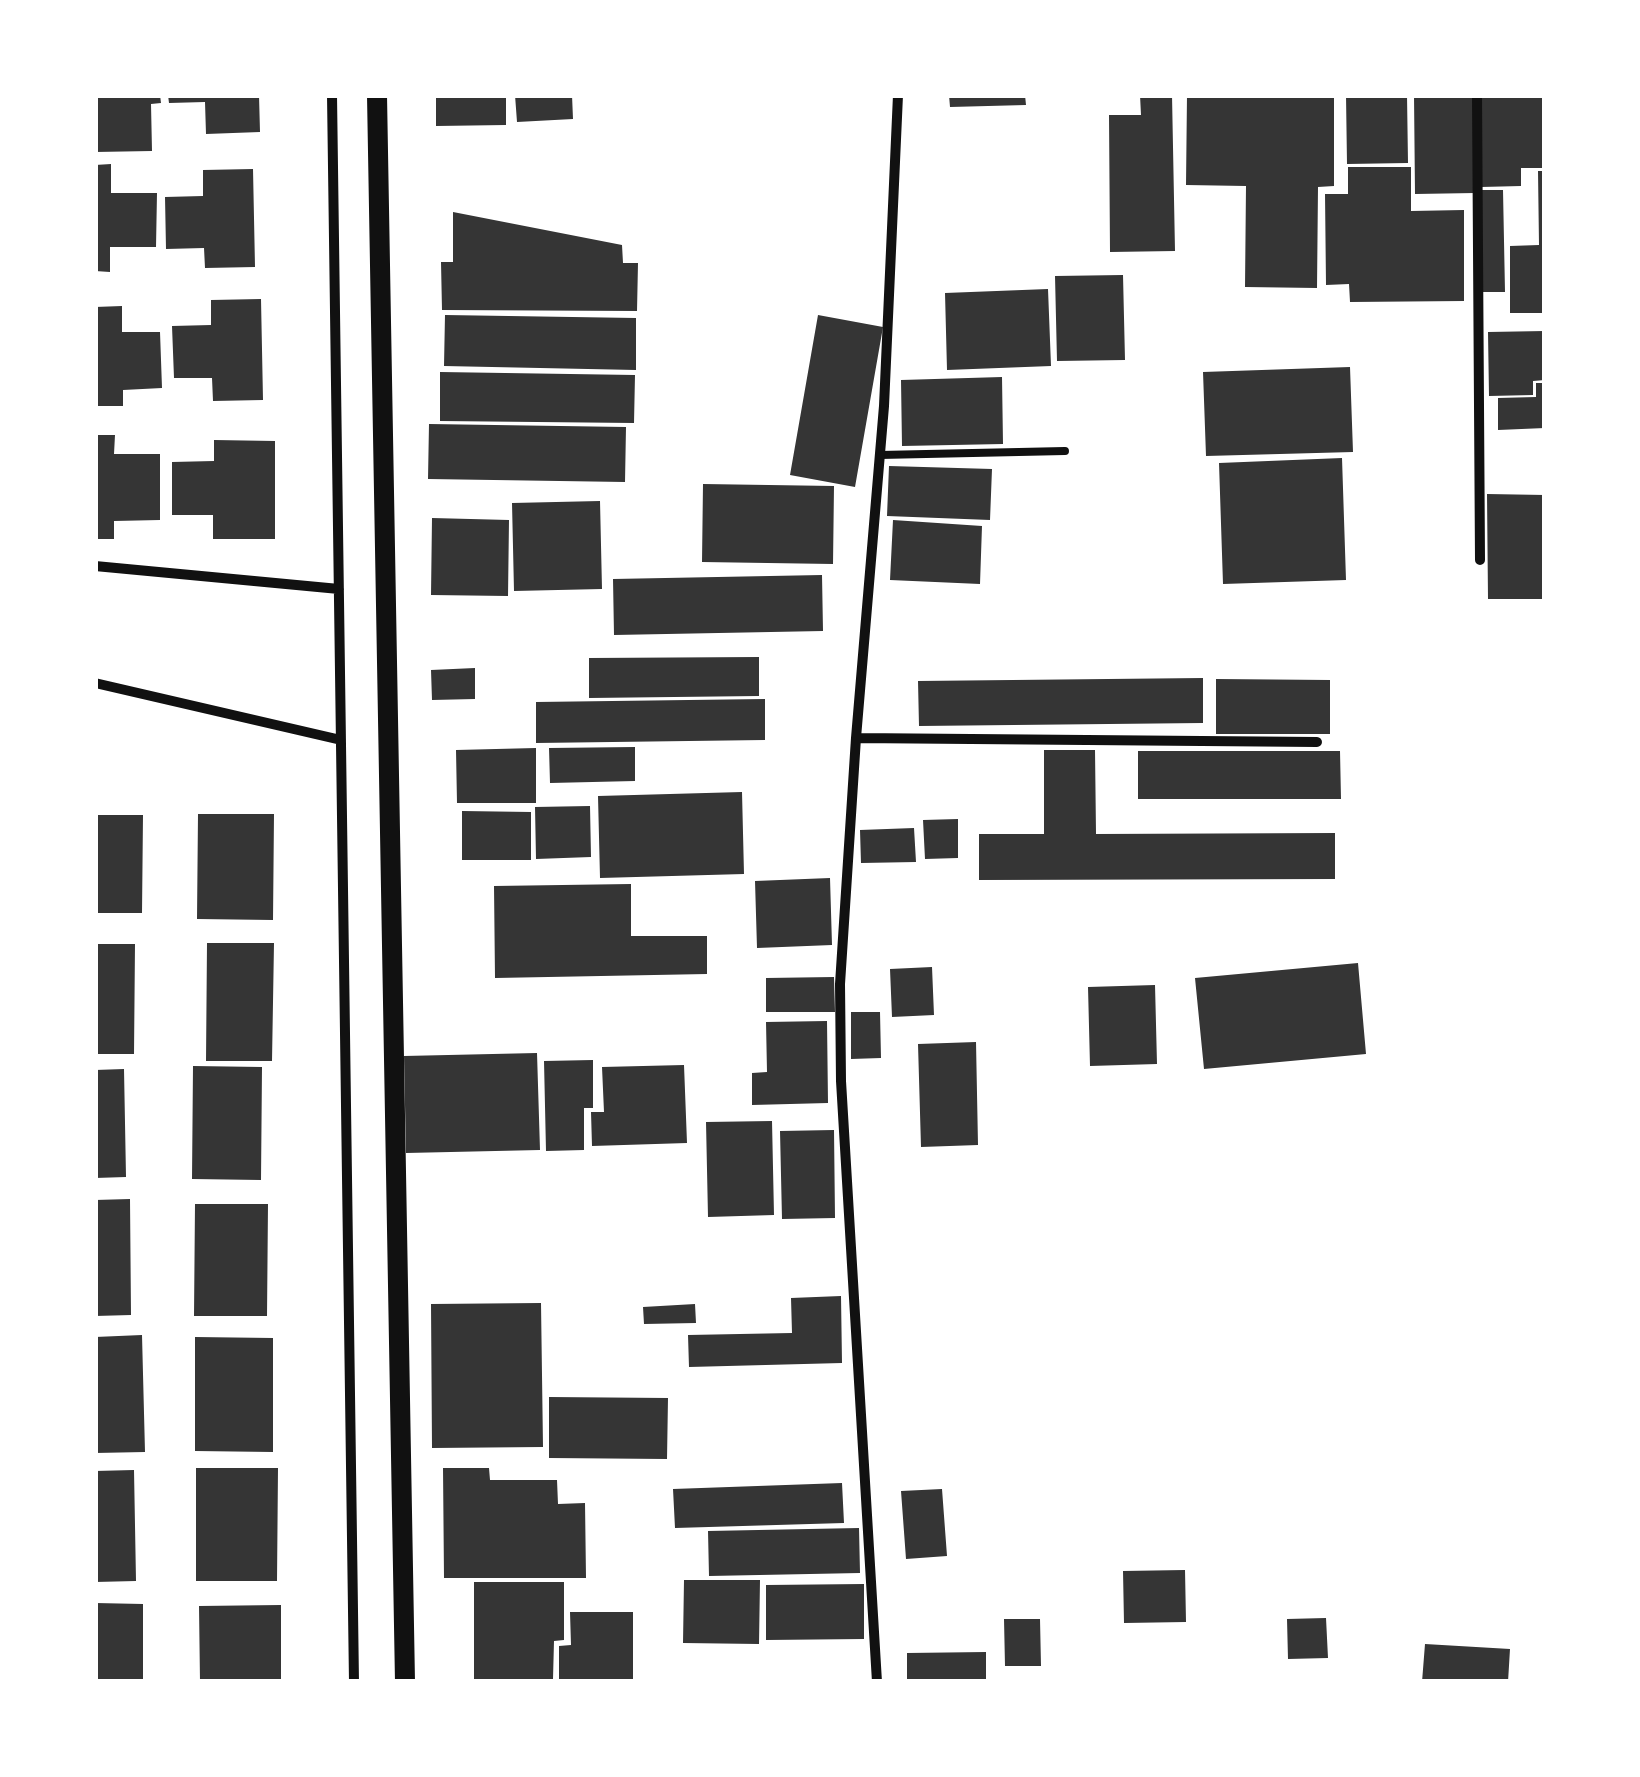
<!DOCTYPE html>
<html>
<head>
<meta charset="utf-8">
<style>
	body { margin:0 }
	#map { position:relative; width:1640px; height:1777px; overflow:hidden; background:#fff; font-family:"Sofia Sans Condensed",sans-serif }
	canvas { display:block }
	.frame { position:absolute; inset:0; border:98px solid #fff; pointer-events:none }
</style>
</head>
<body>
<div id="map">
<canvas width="1640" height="1777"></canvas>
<div class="frame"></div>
</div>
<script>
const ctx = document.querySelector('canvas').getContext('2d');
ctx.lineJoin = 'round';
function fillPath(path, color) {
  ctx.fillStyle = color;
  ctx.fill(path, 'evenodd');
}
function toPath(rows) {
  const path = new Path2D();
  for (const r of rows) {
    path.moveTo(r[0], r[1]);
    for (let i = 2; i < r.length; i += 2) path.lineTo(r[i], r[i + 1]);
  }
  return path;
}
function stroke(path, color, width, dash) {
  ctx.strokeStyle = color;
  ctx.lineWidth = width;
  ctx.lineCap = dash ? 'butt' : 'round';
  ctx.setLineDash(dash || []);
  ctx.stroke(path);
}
fillPath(toPath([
	[95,95,160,95,161,103,151,104,152,151,95,152],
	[168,95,259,95,260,132,206,134,205,102,169,103],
	[436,95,506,95,506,125,436,126],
	[515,95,572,95,573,119,517,122],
	[949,95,1025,95,1026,105,950,107],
	[1140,95,1172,95,1175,251,1110,252,1109,115,1141,115],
	[1187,95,1334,95,1334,186,1318,187,1317,288,1245,287,1246,186,1186,185],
	[1346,95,1407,95,1408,163,1347,164],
	[1414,95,1473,95,1475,193,1415,194],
	[1480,95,1545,95,1545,168,1521,168,1521,186,1481,187],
	[111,164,111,193,157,193,156,247,110,247,110,272,95,271,95,165],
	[1348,167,1411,167,1411,211,1464,210,1464,301,1350,302,1349,284,1326,285,1325,194,1348,194],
	[253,169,255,267,205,268,204,248,166,249,165,197,203,196,203,170],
	[1538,171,1545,171,1545,313,1510,313,1510,246,1539,245],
	[1480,190,1503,190,1505,292,1482,292],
	[453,212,622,245,623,263,638,263,637,311,442,310,441,262,453,262],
	[1123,275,1125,360,1057,361,1055,276],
	[1048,289,1051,366,947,370,945,293],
	[261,299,263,400,213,401,212,378,174,378,172,326,211,325,211,300],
	[122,306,122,332,160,332,162,388,123,390,123,406,95,406,95,307],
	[445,315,636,318,636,370,444,366],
	[818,315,883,327,855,487,790,475],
	[1545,331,1545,380,1533,381,1533,395,1489,396,1488,332],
	[1350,367,1353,452,1206,456,1203,372],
	[440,372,635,375,634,423,440,421],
	[1002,377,1003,444,902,446,901,380],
	[1536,383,1545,383,1545,428,1498,430,1498,398,1536,397],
	[429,424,626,427,625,482,428,479],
	[95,435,115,435,114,454,160,454,160,520,114,521,114,539,95,539],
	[214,440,275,441,275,539,213,539,213,515,172,515,172,462,214,461],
	[1342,458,1346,580,1223,584,1219,463],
	[889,466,992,469,990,520,887,516],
	[703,484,834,486,833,564,702,562],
	[1487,494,1545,495,1545,599,1488,599],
	[600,501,602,589,514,591,512,503],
	[432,518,509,520,508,596,431,595],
	[893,520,982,526,980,584,890,580],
	[822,575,823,631,614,635,613,579],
	[759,657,759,696,589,698,589,658],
	[475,668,475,699,432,700,431,670],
	[1203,678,1203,723,919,726,918,681],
	[1216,679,1330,680,1330,734,1216,734],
	[765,699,765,740,536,743,536,702],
	[635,747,635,781,550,783,549,748],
	[536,748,536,803,457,803,456,750],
	[1044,750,1095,750,1096,834,1335,833,1335,879,979,880,979,834,1044,834],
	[1138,751,1340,751,1341,799,1138,799],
	[742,792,744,874,600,878,598,796],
	[590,806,591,857,536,859,535,807],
	[462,811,531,812,531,860,462,860],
	[198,814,274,814,273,920,197,919],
	[95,815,143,815,142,913,95,913],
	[958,819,958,858,925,859,923,820],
	[914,828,916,862,861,863,860,830],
	[830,878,832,945,757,948,755,881],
	[631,884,631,936,707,936,707,974,495,978,494,886],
	[207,943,274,943,272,1061,206,1061],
	[95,944,135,944,134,1054,95,1054],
	[1358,963,1366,1054,1204,1069,1195,978],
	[932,967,934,1015,892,1017,890,969],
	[834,977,835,1012,766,1012,766,978],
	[1155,985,1157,1064,1090,1066,1088,987],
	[851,1012,880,1012,881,1058,851,1059],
	[827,1021,828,1103,752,1105,752,1073,767,1072,766,1022],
	[976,1042,978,1145,921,1147,918,1044],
	[537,1053,540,1150,406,1153,404,1056],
	[593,1060,593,1108,584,1108,584,1150,546,1151,544,1061],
	[684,1065,687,1143,592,1146,591,1112,604,1112,602,1067],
	[193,1066,262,1067,261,1180,192,1179],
	[124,1069,126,1177,95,1178,95,1070],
	[772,1121,774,1215,708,1217,706,1122],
	[834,1130,835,1218,782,1219,780,1131],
	[130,1199,131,1315,95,1316,95,1200],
	[195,1204,268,1204,267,1316,194,1316],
	[841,1296,842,1363,689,1367,688,1335,792,1333,791,1298],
	[541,1303,543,1447,432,1448,431,1304],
	[695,1304,696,1323,644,1324,643,1307],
	[142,1335,145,1452,95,1453,95,1337],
	[195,1337,273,1338,273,1452,195,1451],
	[549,1397,668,1398,667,1459,549,1458],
	[196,1468,278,1468,277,1581,196,1581],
	[443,1468,489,1468,490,1480,557,1480,558,1504,585,1503,586,1578,444,1578],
	[134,1470,136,1581,95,1582,95,1471],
	[842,1483,844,1523,675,1528,673,1489],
	[942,1489,947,1556,906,1559,901,1491],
	[859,1528,860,1573,709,1576,708,1531],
	[1185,1570,1186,1622,1124,1623,1123,1571],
	[684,1580,760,1580,759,1644,683,1643],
	[474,1582,564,1582,564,1640,554,1641,553,1679,474,1679],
	[864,1584,864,1639,766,1640,766,1585],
	[95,1603,143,1604,143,1682,95,1682],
	[281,1605,281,1682,200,1682,199,1606],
	[570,1612,633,1612,633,1681,559,1682,559,1646,571,1645],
	[1326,1618,1328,1658,1288,1659,1287,1619],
	[1004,1619,1040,1619,1041,1666,1005,1666],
	[1425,1644,1510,1649,1508,1682,1422,1682],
	[986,1652,986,1682,907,1682,907,1653]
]), '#353535');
stroke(toPath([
	[880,455,1065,451]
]), '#111', 8);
stroke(toPath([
	[332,95,354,1682],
	[1477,95,1480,560],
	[95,566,339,589],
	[95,683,341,740],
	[856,738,1317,742],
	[877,1682,841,1081,840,984,856,738,884,406,898,95]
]), '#111', 10);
stroke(toPath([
	[377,95,405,1682]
]), '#111', 20);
</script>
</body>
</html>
